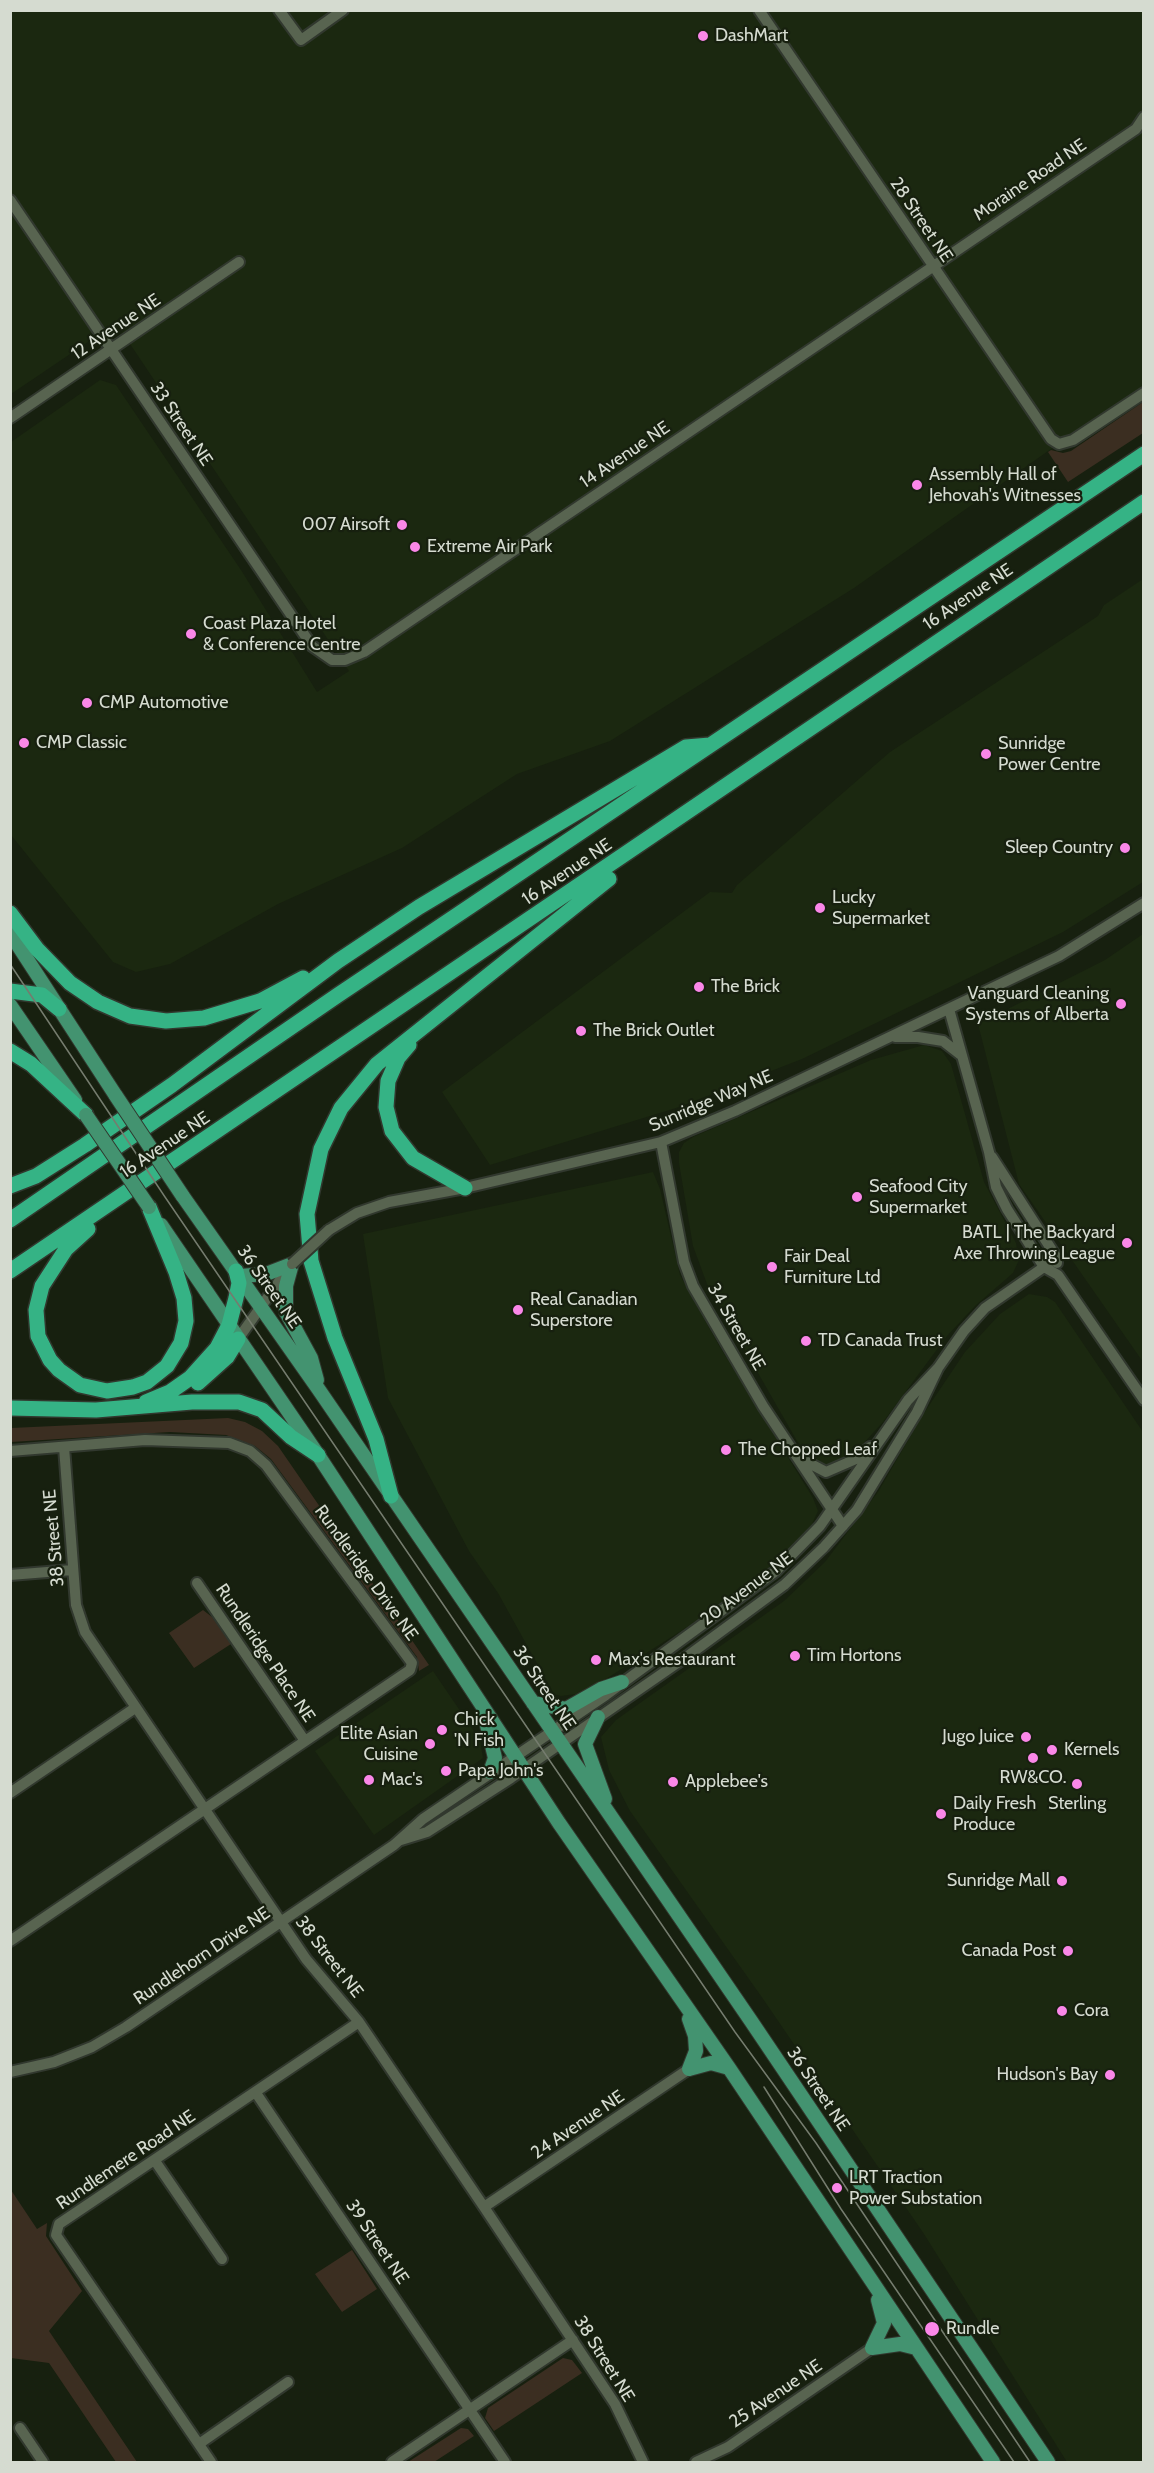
<!DOCTYPE html>
<html>
<head>
<meta charset="utf-8">
<style>
	body { margin:0 }
	#map { position:relative; width:1154px; height:2473px; overflow:hidden; background:#17200f; font-family:Cabin,sans-serif }
	canvas { display:block }
	.frame { position:absolute; inset:0; border:12px solid #d5dbd0; pointer-events:none }
</style>
</head>
<body>
<div id="map">
<canvas width="1154" height="2473"></canvas>
<div class="frame"></div>
</div>
<script>
const ctx = document.querySelector('canvas').getContext('2d');
ctx.lineJoin = 'round';
function fillPath(path, color) {
  ctx.fillStyle = color;
  ctx.fill(path, 'evenodd');
}
function toPath(rows) {
  const path = new Path2D();
  for (const r of rows) {
    path.moveTo(r[0], r[1]);
    for (let i = 2; i < r.length; i += 2) path.lineTo(r[i], r[i + 1]);
  }
  return path;
}
function stroke(path, color, width, dash) {
  ctx.strokeStyle = color;
  ctx.lineWidth = width;
  ctx.lineCap = dash ? 'butt' : 'round';
  ctx.setLineDash(dash || []);
  ctx.stroke(path);
}
function label(font, color, halo, rows, align = 'center') {
  ctx.font = font + ' Cabin,sans-serif';
  ctx.lineWidth = 4.5;
  ctx.setLineDash([]);
  ctx.textBaseline = 'middle';
  ctx.strokeStyle = halo;
  ctx.fillStyle = color;
  for (const [text, x, y, turn = 0] of rows) {
    ctx.save();
    ctx.translate(x, y);
    ctx.rotate((+turn || 0) * Math.PI / 180);
    ctx.textAlign = isNaN(turn) ? turn : align;
    if (halo) ctx.strokeText(text, 0, 0);
    ctx.fillText(text, 0, 0);
    ctx.restore();
  }
}
fillPath(toPath([
	[11,11,1143,11,1143,393,1058,444,854,588,610,741,517,774,402,848,278,904,170,964,136,972,113,962,11,835,11,442,100,380,116,385,241,570,317,692,349,671,116,323,11,394],
	[1143,579,1143,882,1063,932,802,1059,676,1108,490,1165,442,1092,710,892,732,893,737,885,890,752,1098,616,1104,605],
	[1143,934,1143,1362,1019,1184,978,1024,1105,960],
	[924,1045,942,1051,951,1064,984,1182,1016,1243,1019,1260,1013,1273,975,1306,947,1336,883,1422,852,1456,825,1467,816,1464,797,1441,707,1284,693,1246,679,1163,679,1152,684,1143,693,1137,871,1060],
	[653,1172,660,1189,680,1275,718,1344,813,1498,818,1511,812,1524,788,1552,761,1575,687,1627,584,1693,561,1696,554,1694,498,1593,469,1551,388,1398,363,1234],
	[1029,1294,1047,1297,1055,1302,1143,1432,1143,2462,1067,2462,924,2234,761,1996,630,1811,609,1770,601,1737,616,1720,784,1601,825,1562,878,1492,924,1413,965,1352,1000,1314],
	[433,1671,480,1740,483,1758,374,1835,315,1751]
]), '#1b2810');
fillPath(toPath([
	[1143,402,1143,433,1068,482,1048,452,1051,450,1063,453,1071,451],
	[228,1418,245,1422,262,1431,278,1446,429,1665,419,1671,417,1657,271,1459,255,1446,226,1435,170,1432,11,1442,11,1428],
	[203,1610,212,1617,231,1644,194,1668,169,1633],
	[11,2190,37,2229,47,2223,46,2236,82,2291,49,2331,137,2462,116,2462,49,2363,11,2358],
	[352,2250,377,2289,342,2312,315,2274],
	[563,2358,572,2360,582,2373,494,2431,485,2418,488,2408],
	[461,2428,468,2429,474,2436,434,2462,408,2462]
]), '#3b2e21');
const minor = toPath([
	[279,10,301,40,343,10],
	[759,10,1051,439,1059,444,1073,440,1144,393],
	[10,200,312,646,332,660,345,660,364,652,1136,129,1144,117],
	[10,418,239,262],
	[949,1009,989,1152,996,1187,1007,1209,1044,1267,1058,1275,1144,1400],
	[895,1037,918,1037,943,1041,961,1055],
	[661,1142,684,1262,693,1286,763,1406,843,1526],
	[992,1157,1057,1258,1057,1263],
	[329,1230,357,1213,389,1202,465,1188,661,1142,735,1111,1059,956,1144,903],
	[238,1339,290,1266],
	[64,1447,76,1605,85,1632,306,1959,359,2022,484,2207,615,2404,643,2462],
	[10,1451,145,1440,229,1443,250,1451,266,1465,412,1663,410,1670,10,1941],
	[801,1459,826,1472,856,1459,870,1447],
	[10,1575,72,1570],
	[197,1583,305,1741],
	[10,1793,135,1708],
	[401,1840,427,1832,511,1778,689,1655,784,1585,824,1547,857,1510,917,1412,938,1368,964,1331,985,1308,1057,1258],
	[10,2072,54,2062,92,2047,126,2027,394,1845,423,1819,606,1695,776,1571,820,1526,908,1400,938,1368],
	[256,2093,505,2462],
	[155,2161,222,2259],
	[484,2207,689,2069],
	[20,2428,43,2462],
	[199,2444,288,2382],
	[211,2462,56,2235,59,2224,359,2022],
	[392,2462,573,2340],
	[696,2462,728,2447,872,2348]
]);
const major = toPath([
	[10,933,116,1096],
	[10,1005,75,1100],
	[182,1195,319,1390,751,2021,1048,2462],
	[161,1225,318,1455,559,1823,729,2068,993,2462],
	[292,1264,286,1286,286,1312,311,1358,317,1380],
	[240,1276,266,1274,292,1264],
	[533,1703,566,1709,601,1689,622,1682],
	[485,1717,495,1758,490,1772],
	[598,1717,585,1744,605,1799],
	[689,2069,696,2051,695,2036,689,2019],
	[689,2069,711,2063,729,2068],
	[872,2348,884,2323,878,2300],
	[872,2348,900,2344,916,2348]
]);
const highway = toPath([
	[10,913,37,949,70,983,98,1002,130,1016,166,1021,204,1018,260,1001,303,978],
	[10,991,42,995,59,1009],
	[409,1045,398,1058,388,1081,386,1107,392,1131,413,1158,465,1188],
	[10,1051,31,1064,86,1115],
	[10,1186,36,1176,85,1145,172,1085,338,961,419,907,686,747,710,745],
	[10,1220,338,995,1144,454],
	[88,1229,66,1249,42,1286,36,1310,38,1336,50,1360,59,1370,80,1385,107,1391,133,1387,147,1382,167,1366,181,1343,186,1321,184,1298,176,1272,149,1207],
	[10,1271,1144,502],
	[198,1383,227,1357,238,1339],
	[146,1402,170,1392,190,1378,217,1348,229,1325,236,1298,239,1283,236,1271],
	[10,1408,96,1410,192,1402,239,1402,262,1410,291,1437,318,1455],
	[391,1496,376,1439,335,1338,311,1261,307,1214,321,1149,341,1108,377,1064,609,879]
]);
stroke(minor, '#31382e', 14);
stroke(major, '#31382e', 16);
stroke(highway, '#31382e', 18);
stroke(minor, '#586450', 10);
stroke(major, '#439370', 14);
stroke(highway, '#35b385', 15);
stroke(toPath([
	[10,964,165,1197,735,2032,816,2143,1030,2462],
	[764,2087,841,2209,1014,2462]
]), '#757c6e', 1.5);
const minorBridge = toPath([
	[292,1264,329,1230]
]);
const majorBridge = toPath([
	[116,1096,182,1195],
	[86,1115,149,1207]
]);
stroke(minorBridge, '#31382e', 14, []);
stroke(majorBridge, '#31382e', 16, []);
stroke(minorBridge, '#586450', 10);
stroke(majorBridge, '#439370', 14);
for (const [x, y, r, color] of [
	[703,36,6,"#fa87e8"],
	[917,485,6,"#fa87e8"],
	[402,525,6,"#fa87e8"],
	[415,547,6,"#fa87e8"],
	[191,634,6,"#fa87e8"],
	[87,703,6,"#fa87e8"],
	[24,743,6,"#fa87e8"],
	[986,754,6,"#fa87e8"],
	[1125,848,6,"#fa87e8"],
	[820,908,6,"#fa87e8"],
	[699,987,6,"#fa87e8"],
	[1121,1004,6,"#fa87e8"],
	[581,1031,6,"#fa87e8"],
	[857,1197,6,"#fa87e8"],
	[1127,1243,6,"#fa87e8"],
	[772,1267,6,"#fa87e8"],
	[518,1310,6,"#fa87e8"],
	[806,1341,6,"#fa87e8"],
	[726,1450,6,"#fa87e8"],
	[795,1656,6,"#fa87e8"],
	[596,1660,6,"#fa87e8"],
	[442,1730,6,"#fa87e8"],
	[1026,1737,6,"#fa87e8"],
	[430,1744,6,"#fa87e8"],
	[1052,1750,6,"#fa87e8"],
	[1033,1758,6,"#fa87e8"],
	[446,1771,6,"#fa87e8"],
	[369,1780,6,"#fa87e8"],
	[673,1782,6,"#fa87e8"],
	[1077,1784,6,"#fa87e8"],
	[941,1814,6,"#fa87e8"],
	[1062,1881,6,"#fa87e8"],
	[1068,1951,6,"#fa87e8"],
	[1062,2011,6,"#fa87e8"],
	[1110,2075,6,"#fa87e8"],
	[837,2188,6,"#fa87e8"],
	[932,2329,8,"#fa87e8"]
]) {
  const dot = new Path2D();
  dot.arc(x, y, r, 0, 2 * Math.PI);
  ctx.fillStyle = color;
  ctx.fill(dot);
  stroke(dot, '#17200f', 2);
}
label('18px', '#d5dbd0', '#17200f', [
	["DashMart",715,36],
	["Assembly Hall of",929,475],
	["Jehovah's Witnesses",929,496],
	["007 Airsoft",390,525,"right"],
	["Extreme Air Park",427,547],
	["Coast Plaza Hotel",203,624],
	["& Conference Centre",203,645],
	["CMP Automotive",99,703],
	["CMP Classic",36,743],
	["Sunridge",998,744],
	["Power Centre",998,765],
	["Sleep Country",1113,848,"right"],
	["Lucky",832,898],
	["Supermarket",832,919],
	["The Brick",711,987],
	["Vanguard Cleaning",1109,994,"right"],
	["Systems of Alberta",1109,1015,"right"],
	["The Brick Outlet",593,1031],
	["Seafood City",869,1187],
	["Supermarket",869,1208],
	["BATL | The Backyard",1115,1233,"right"],
	["Axe Throwing League",1115,1254,"right"],
	["Fair Deal",784,1257],
	["Furniture Ltd",784,1278],
	["Real Canadian",530,1300],
	["Superstore",530,1321],
	["TD Canada Trust",818,1341],
	["The Chopped Leaf",738,1450],
	["Tim Hortons",807,1656],
	["Max's Restaurant",608,1660],
	["Chick",454,1720],
	["'N Fish",454,1741],
	["Elite Asian",418,1734,"right"],
	["Cuisine",418,1755,"right"],
	["Jugo Juice",1014,1737,"right"],
	["Kernels",1064,1750],
	["Papa John's",458,1771],
	["RW&CO.",1033,1778,"center"],
	["Mac's",381,1780],
	["Applebee's",685,1782],
	["Daily Fresh",953,1804],
	["Produce",953,1825],
	["Sterling",1077,1804,"center"],
	["Sunridge Mall",1050,1881,"right"],
	["Canada Post",1056,1951,"right"],
	["Cora",1074,2011],
	["Hudson's Bay",1098,2075,"right"],
	["LRT Traction",849,2178],
	["Power Substation",849,2199],
	["Rundle",946,2329]
], 'left');
label('18px', '#d5dbd0', '#17200f', [
	["Moraine Road NE",1030,180,-34],
	["28 Street NE",921,220,56],
	["12 Avenue NE",116,327,-34],
	["33 Street NE",181,424,56],
	["14 Avenue NE",625,455,-34],
	["16 Avenue NE",968,597,-34],
	["16 Avenue NE",567,872,-34],
	["Sunridge Way NE",711,1101,-23],
	["16 Avenue NE",165,1145,-34],
	["36 Street NE",269,1287,55],
	["34 Street NE",736,1327,60],
	["38 Street NE",54,1538,-95],
	["Rundleridge Drive NE",366,1573,54],
	["20 Avenue NE",747,1589,-37],
	["Rundleridge Place NE",265,1653,56],
	["36 Street NE",544,1688,56],
	["Rundlehorn Drive NE",202,1956,-34],
	["38 Street NE",329,1957,52],
	["36 Street NE",818,2089,56],
	["24 Avenue NE",578,2125,-34],
	["Rundlemere Road NE",126,2160,-34],
	["39 Street NE",377,2242,56],
	["38 Street NE",604,2359,58],
	["25 Avenue NE",776,2394,-34]
]);
</script>
</body>
</html>
